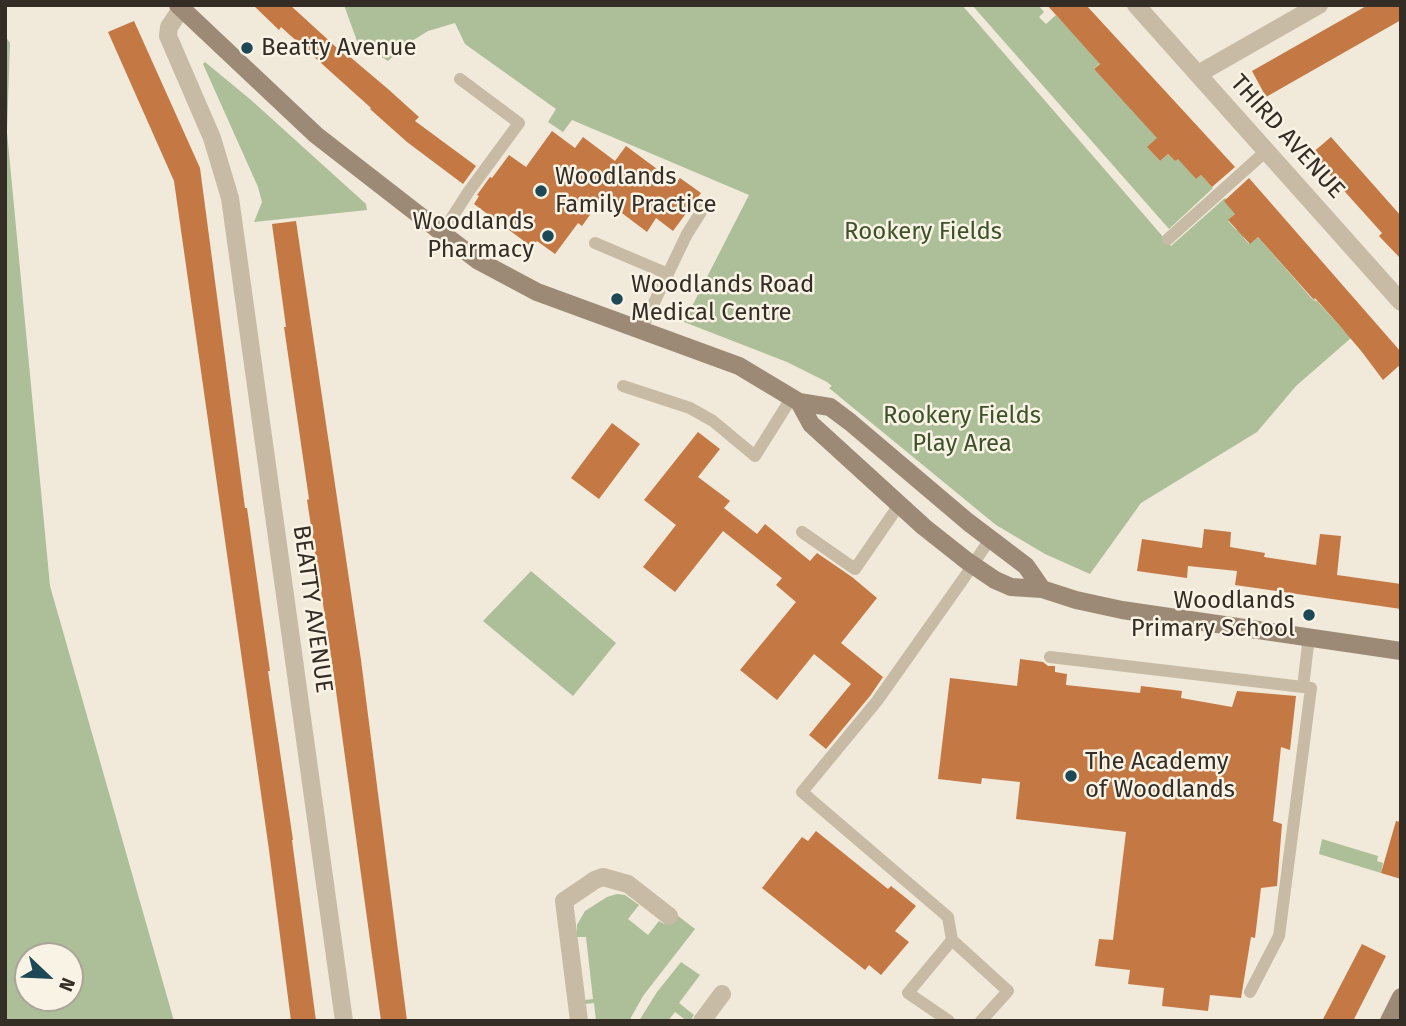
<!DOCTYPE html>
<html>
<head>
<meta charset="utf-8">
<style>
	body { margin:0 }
	#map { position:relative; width:1406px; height:1026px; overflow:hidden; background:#f1e9d9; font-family:"Fira Sans",sans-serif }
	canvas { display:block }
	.frame { position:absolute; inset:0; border:7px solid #342d26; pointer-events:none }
	.north { position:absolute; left:14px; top:942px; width:70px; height:70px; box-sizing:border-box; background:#f9f3e5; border:2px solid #aaa499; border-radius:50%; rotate:113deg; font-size:19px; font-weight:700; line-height:28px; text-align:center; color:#342d26 }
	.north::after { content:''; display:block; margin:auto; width:24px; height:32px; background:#1d4855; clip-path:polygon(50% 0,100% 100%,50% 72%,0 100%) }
</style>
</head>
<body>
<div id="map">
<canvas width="1406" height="1026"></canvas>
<div class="frame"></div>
<div class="north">N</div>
</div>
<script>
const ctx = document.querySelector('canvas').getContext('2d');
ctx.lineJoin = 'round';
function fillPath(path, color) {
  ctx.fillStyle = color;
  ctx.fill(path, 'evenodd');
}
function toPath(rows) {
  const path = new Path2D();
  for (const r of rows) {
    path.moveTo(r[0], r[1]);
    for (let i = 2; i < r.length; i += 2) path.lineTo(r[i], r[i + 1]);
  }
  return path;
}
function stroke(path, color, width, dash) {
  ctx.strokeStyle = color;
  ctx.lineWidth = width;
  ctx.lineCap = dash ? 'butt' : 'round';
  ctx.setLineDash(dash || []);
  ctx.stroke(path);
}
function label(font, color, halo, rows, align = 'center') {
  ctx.font = font + ' "Fira Sans",sans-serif';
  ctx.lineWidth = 5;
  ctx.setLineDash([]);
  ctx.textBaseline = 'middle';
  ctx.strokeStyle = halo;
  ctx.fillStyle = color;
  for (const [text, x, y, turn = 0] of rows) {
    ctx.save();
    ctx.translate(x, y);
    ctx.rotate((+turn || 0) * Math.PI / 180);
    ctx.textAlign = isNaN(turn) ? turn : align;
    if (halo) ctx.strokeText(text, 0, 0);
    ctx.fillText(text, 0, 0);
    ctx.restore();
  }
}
fillPath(toPath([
	[344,5,962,5,1171,246,1225,198,1237,212,1228,221,1236,230,1246,222,1243,237,1249,244,1258,237,1313,300,1317,301,1351,338,1296,386,1257,432,1141,503,1090,574,1045,554,996,525,829,388,832,386,827,382,787,362,684,322,749,195,572,120,563,132,548,122,556,109,465,44,455,23,428,31,407,44,388,61,357,41],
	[972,5,1038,5,1044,12,1039,17,1046,24,1056,15,1100,63,1094,69,1120,97,1164,133,1148,148,1160,161,1168,154,1175,161,1183,154,1191,173,1196,179,1201,175,1213,188,1169,229],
	[5,36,10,43,7,132,50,586,174,1021,5,1021],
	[28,956,70,956,70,998,28,998],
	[205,62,251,100,366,204,367,210,254,222,262,202,258,187,203,64],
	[531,571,616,643,573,696,483,621],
	[1322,839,1378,856,1377,861,1383,863,1381,873,1319,854],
	[617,894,625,895,639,905,628,919,648,935,659,921,664,924,673,912,695,929,643,996,629,1021,596,1021,594,1003,585,1004,585,1000,593,999,586,937,577,937,577,925,585,911,607,897],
	[681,962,700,975,679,1003,694,1015,690,1021,687,1021,675,1012,668,1021,639,1021,657,992]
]), '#acbf99');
fillPath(toPath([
	[253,5,290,5,348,58,349,56,388,89,419,117,415,121,476,166,463,184,407,142,370,109,371,108,281,27,279,30],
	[1047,5,1086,5,1235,167,1212,187,1201,175,1196,179,1178,159,1175,161,1168,154,1160,161,1147,147,1157,138,1094,69,1100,64],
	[1368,5,1401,5,1401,20,1266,97,1252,71],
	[134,21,200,168,245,508,247,508,270,671,268,671,293,840,292,840,316,1021,291,1021,269,850,174,181,108,32],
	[552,131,575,148,583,137,615,161,626,146,676,183,680,178,701,193,673,231,656,218,647,232,602,198,582,226,578,223,555,254,537,241,532,247,474,204,479,196,477,195,490,177,492,178,509,155,526,167],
	[1331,137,1401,216,1401,259,1379,236,1382,233,1311,154],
	[1249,178,1401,352,1401,364,1383,380,1362,352,1340,326,1315,298,1314,300,1258,237,1250,244,1228,220,1235,214,1224,201],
	[296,221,361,660,407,1021,381,1021,333,669,307,500,309,499,284,327,286,327,272,224],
	[612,423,640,444,599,499,571,478],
	[698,432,720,449,698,477,730,501,724,508,757,534,765,524,810,561,817,553,852,577,877,598,841,643,883,677,870,696,826,749,809,735,851,684,814,654,777,700,740,670,796,602,776,585,782,578,723,531,675,592,643,567,676,525,644,500],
	[1204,529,1231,532,1230,547,1265,553,1264,557,1316,565,1320,534,1341,536,1337,575,1401,584,1401,609,1235,585,1237,571,1188,566,1187,578,1137,571,1142,539,1202,548],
	[1020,659,1043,662,1048,666,1055,666,1055,672,1067,674,1066,685,1140,693,1141,686,1182,691,1181,698,1232,707,1237,691,1296,696,1290,750,1281,747,1273,821,1282,824,1277,886,1261,888,1255,938,1251,937,1241,998,1210,995,1208,1011,1162,1006,1164,988,1128,984,1130,970,1095,966,1099,939,1113,940,1126,832,1016,819,1020,782,982,778,981,784,938,779,950,678,1017,686],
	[1396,821,1401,822,1401,879,1381,873],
	[816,831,888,889,891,886,916,906,895,931,909,942,881,975,869,965,865,970,762,888,802,837,808,841],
	[1362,944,1386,956,1353,1021,1322,1021]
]), '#c47844');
stroke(toPath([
	[442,233,469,191,519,123,460,79],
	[1168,239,1265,152],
	[595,243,668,274],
	[641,330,687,234,706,204],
	[623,386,690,408,713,421,755,456,792,397],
	[802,532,855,569,899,505],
	[1050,657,1303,687],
	[1250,992,1279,936,1311,688,1303,687,1309,636],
	[949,1021,908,993,952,940],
	[981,1021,1008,991,952,940,948,917,802,792,877,701,964,578,990,539]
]), '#c8bba5', 12);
stroke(toPath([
	[1136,5,1401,302],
	[181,9,169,27,168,36,212,138,230,198,344,1021],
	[1198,74,1319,5],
	[579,1021,564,901,595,880,603,877,628,884,669,916],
	[702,1021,722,994]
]), '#c8bba5', 18);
stroke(toPath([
	[178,5,316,135,477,260,537,292,739,366,799,402,830,407,850,422,968,522,1026,566,1042,589],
	[799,402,811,424,924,527,967,561,995,580,1011,587,1042,589,1076,600,1122,610,1401,651],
	[1389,1021,1401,997]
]), '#9c8a77', 18);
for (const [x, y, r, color] of [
	[247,48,7,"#1d4855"],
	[541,191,7,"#1d4855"],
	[548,236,7,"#1d4855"],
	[617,299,7,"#1d4855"],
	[1309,615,7,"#1d4855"],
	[1071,776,7,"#1d4855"]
]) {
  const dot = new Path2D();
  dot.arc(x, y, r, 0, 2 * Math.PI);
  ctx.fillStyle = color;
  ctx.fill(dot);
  stroke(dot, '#f9f3e5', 2.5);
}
label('24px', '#342d26', '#f9f3e5', [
	["Beatty Avenue",261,48],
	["Woodlands",555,177],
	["Family Practice",555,205],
	["Woodlands",534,222,"right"],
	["Pharmacy",534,250,"right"],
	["Woodlands Road",631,285],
	["Medical Centre",631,313],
	["Woodlands",1295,601,"right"],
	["Primary School",1295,629,"right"],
	["The Academy",1085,762],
	["of Woodlands",1085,790]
], 'left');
label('24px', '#342d26', '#f9f3e5', [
	["THIRD AVENUE",1287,137,48],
	["BEATTY AVENUE",312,609,82]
]);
label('24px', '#3d522b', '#f9f3e5', [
	["Rookery Fields",923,232],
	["Rookery Fields",962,416],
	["Play Area",962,444]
]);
</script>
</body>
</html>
